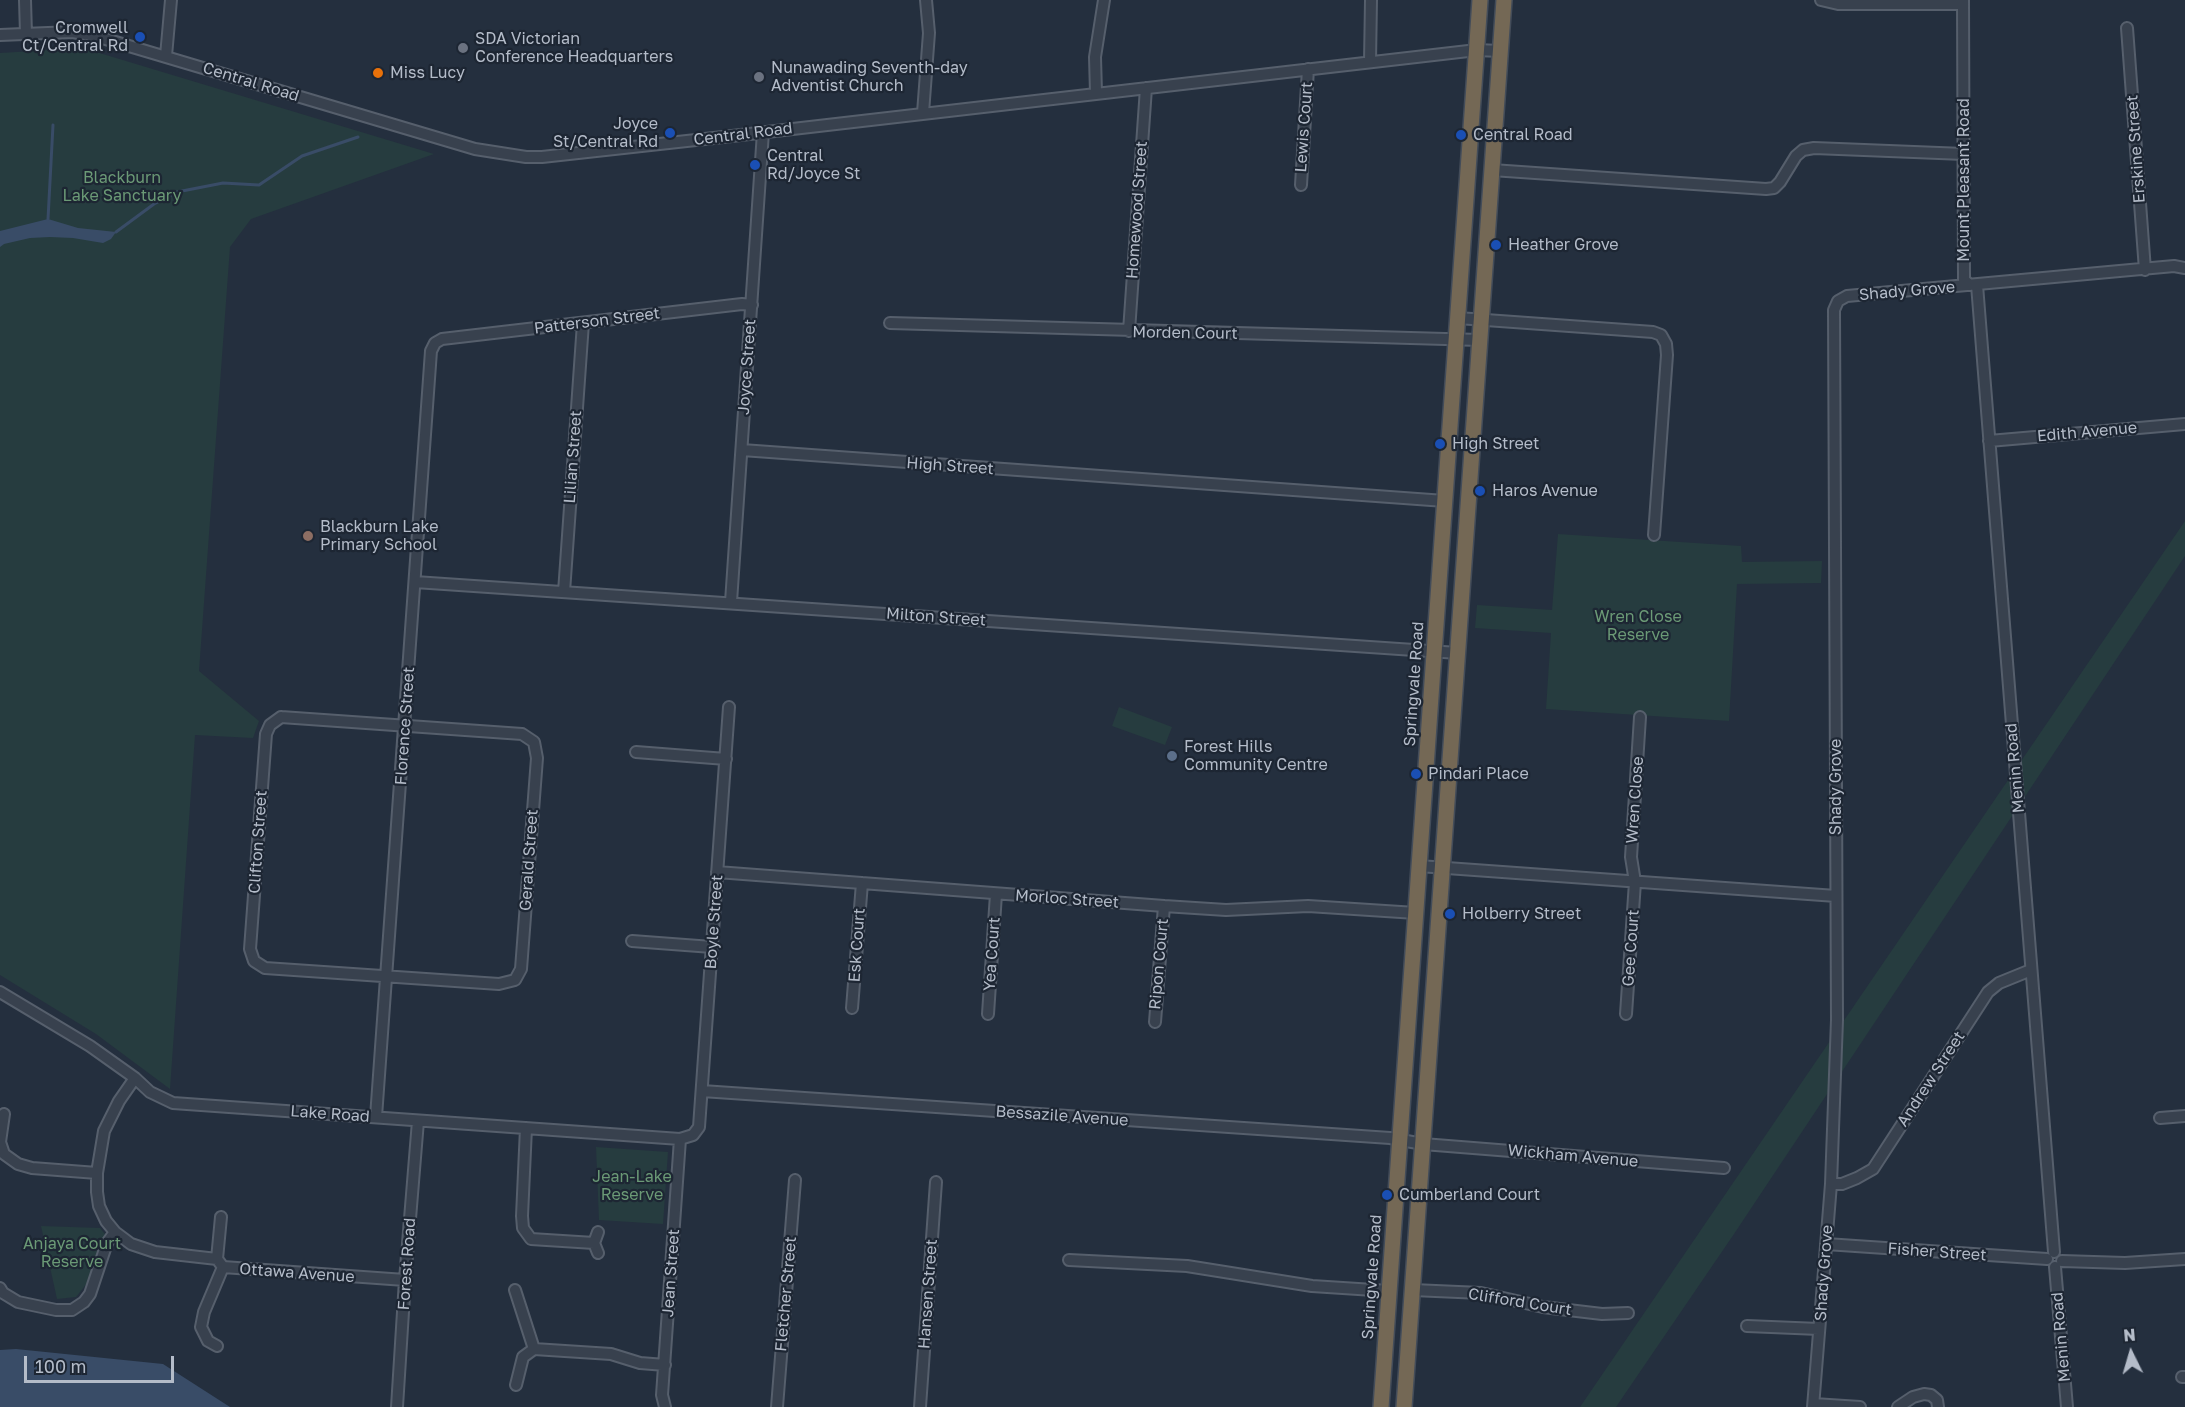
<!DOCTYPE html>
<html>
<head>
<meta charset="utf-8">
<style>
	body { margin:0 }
	#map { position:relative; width:2185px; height:1407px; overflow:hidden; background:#242f3e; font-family:"Golos Text",sans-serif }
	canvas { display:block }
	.north { position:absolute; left:2101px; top:1323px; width:60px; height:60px; -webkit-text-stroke:4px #1d2633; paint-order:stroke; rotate:355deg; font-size:16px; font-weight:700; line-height:24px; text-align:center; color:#b4bcc9 }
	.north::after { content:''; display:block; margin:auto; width:21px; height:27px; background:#b4bcc9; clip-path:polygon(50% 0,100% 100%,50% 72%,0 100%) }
	.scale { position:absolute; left:24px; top:1356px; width:150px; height:27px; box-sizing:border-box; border:3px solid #b4bcc9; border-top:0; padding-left:8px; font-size:18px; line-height:21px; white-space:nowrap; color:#b4bcc9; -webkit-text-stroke:4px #1d2633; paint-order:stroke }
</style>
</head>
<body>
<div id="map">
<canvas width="2185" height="1407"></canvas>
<div class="north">N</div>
<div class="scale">100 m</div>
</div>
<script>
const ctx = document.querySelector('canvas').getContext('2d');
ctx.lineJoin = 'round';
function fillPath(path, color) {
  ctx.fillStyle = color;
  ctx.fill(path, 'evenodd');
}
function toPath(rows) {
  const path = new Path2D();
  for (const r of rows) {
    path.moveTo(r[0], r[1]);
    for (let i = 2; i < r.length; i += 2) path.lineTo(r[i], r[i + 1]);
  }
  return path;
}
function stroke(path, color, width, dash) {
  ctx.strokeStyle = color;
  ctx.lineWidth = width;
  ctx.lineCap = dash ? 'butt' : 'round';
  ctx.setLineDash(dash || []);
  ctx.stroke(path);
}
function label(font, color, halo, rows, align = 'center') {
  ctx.font = font + ' "Golos Text",sans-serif';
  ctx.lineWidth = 4.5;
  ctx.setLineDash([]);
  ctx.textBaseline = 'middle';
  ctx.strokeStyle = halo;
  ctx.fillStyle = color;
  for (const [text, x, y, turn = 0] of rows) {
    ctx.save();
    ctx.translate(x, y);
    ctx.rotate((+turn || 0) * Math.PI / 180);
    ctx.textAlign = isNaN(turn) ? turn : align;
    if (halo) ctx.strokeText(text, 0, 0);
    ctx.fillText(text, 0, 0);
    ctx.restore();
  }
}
fillPath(toPath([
	[83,48,434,154,251,219,230,247,199,671,259,721,253,738,195,735,170,1089,96,1034,0,975,0,53],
	[2185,521,2185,556,1734,1234,1616,1407,1580,1407],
	[1558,534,1741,546,1742,562,1822,561,1821,583,1737,584,1729,721,1546,709,1551,633,1475,628,1477,605,1552,610],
	[1119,707,1172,727,1165,745,1112,726],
	[596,1147,668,1152,663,1224,599,1220],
	[41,1226,100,1228,108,1238,100,1248,88,1282,76,1297,57,1299]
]), '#263c3f');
fillPath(toPath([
	[48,219,78,228,116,232,111,239,103,243,73,238,50,237,30,238,4,244,0,247,0,231],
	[16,1349,163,1364,230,1407,0,1407,0,1350]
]), '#394c67');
stroke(toPath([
	[48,219,53,125],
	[116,232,154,204,177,192,223,183,259,185,302,156,358,137]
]), '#394c67', 3);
const minor = toPath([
	[25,0,26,34],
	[1821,0,1838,4,1963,4],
	[1963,0,1964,280,1970,285],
	[2127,28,2145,270],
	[0,35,72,32,92,35,475,149,526,157,542,157,732,136,1477,50,1500,51],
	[166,56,171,0],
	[1370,62,1371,0],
	[1096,93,1095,57,1104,0],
	[923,113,929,33,926,0],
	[1492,170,1766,189,1774,188,1780,182,1796,156,1803,150,1814,148,1964,154],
	[1301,185,1308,69],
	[1977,285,2054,1252],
	[1458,318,1653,332,1661,335,1666,344,1667,355,1654,535],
	[890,323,1480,340],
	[1129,331,1146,88],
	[1989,441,2185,424],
	[742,450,1445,501],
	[415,582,1458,653],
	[564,592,583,323],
	[731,602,763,132],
	[281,717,522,734,534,742,537,758,521,969,515,980,499,984,265,968,254,961,250,949,266,734,270,725,281,717],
	[636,752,726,759],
	[1419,866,1836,896],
	[717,872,1164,906,1226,910,1308,906,1416,913],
	[632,941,712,947],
	[0,992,90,1046,135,1078,150,1092,173,1103,680,1139,693,1135,699,1127,729,707],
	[852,1008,862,883],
	[988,1014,996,894],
	[1626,1014,1635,882,1631,857,1640,717],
	[1155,1022,1164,906],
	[135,1078,119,1101,104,1131,97,1173,97,1192,99,1206,106,1221,115,1232,131,1244,155,1252,217,1259,223,1267,405,1280],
	[702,1091,1390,1138,1423,1144,1724,1168],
	[4,1114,0,1142,4,1154,18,1164,32,1168,97,1173],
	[376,1117,431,351,435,343,442,339,742,304,752,305],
	[2160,1118,2185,1116],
	[526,1128,522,1216,523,1228,531,1239,594,1243],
	[1831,1184,1842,1184,1857,1178,1873,1169,1988,992,1999,983,2031,970],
	[1826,1244,2047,1259],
	[598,1253,594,1243,598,1232],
	[217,1259,221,1217],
	[1069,1260,1187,1266,1312,1286,1389,1291],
	[2062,1261,2125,1263,2185,1259],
	[2055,1267,2067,1407],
	[0,1288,3,1293,18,1302,56,1310,72,1310,84,1302,90,1294,107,1243,115,1232],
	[515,1290,534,1349,523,1357,516,1385],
	[1413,1290,1481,1293,1543,1307,1602,1314,1628,1313],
	[1747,1326,1819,1329],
	[217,1346,208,1341,201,1327,204,1312,223,1267],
	[534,1349,611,1354,640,1363,665,1365],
	[2182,1377,2185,1377],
	[1814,1404,1860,1407],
	[397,1407,405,1280,418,1121],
	[665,1407,662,1395,680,1139],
	[777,1407,795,1180],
	[920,1407,936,1182],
	[1813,1407,1831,1184,1837,1020,1834,310,1838,301,1847,296,2174,266,2185,268],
	[1898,1407,1913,1397,1924,1394,1931,1395,1937,1400,1938,1407]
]);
const highway = toPath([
	[1381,1407,1480,0],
	[1404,1407,1504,0]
]);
stroke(minor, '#565f6c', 14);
stroke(highway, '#434c59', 18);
stroke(minor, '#38414e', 10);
stroke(highway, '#746855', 15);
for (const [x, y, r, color] of [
	[140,37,6,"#1a4fb4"],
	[463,48,6,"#6b7280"],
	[378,73,6,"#e8710a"],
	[759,77,6,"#6b7280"],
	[670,133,6,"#1a4fb4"],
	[1461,135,6,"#1a4fb4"],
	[755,165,6,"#1a4fb4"],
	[1496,245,6,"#1a4fb4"],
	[1440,444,6,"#1a4fb4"],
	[1480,491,6,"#1a4fb4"],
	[308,536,6,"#8d6e63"],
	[1172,756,6,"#5c6f8a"],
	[1416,774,6,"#1a4fb4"],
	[1450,914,6,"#1a4fb4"],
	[1387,1195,6,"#1a4fb4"]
]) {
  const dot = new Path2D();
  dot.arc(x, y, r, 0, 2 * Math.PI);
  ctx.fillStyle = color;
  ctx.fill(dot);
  stroke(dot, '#1d2633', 2);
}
label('16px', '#b4bcc9', '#1d2633', [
	["Cromwell",128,28,"right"],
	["Ct/Central Rd",128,46,"right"],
	["SDA Victorian",475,39],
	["Conference Headquarters",475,57],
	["Nunawading Seventh-day",771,68],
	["Adventist Church",771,86],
	["Miss Lucy",390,73],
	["Joyce",658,124,"right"],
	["St/Central Rd",658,142,"right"],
	["Central Road",1473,135],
	["Central",767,156],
	["Rd/Joyce St",767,174],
	["Heather Grove",1508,245],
	["High Street",1452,444],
	["Haros Avenue",1492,491],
	["Blackburn Lake",320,527],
	["Primary School",320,545],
	["Forest Hills",1184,747],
	["Community Centre",1184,765],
	["Pindari Place",1428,774],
	["Holberry Street",1462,914],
	["Cumberland Court",1399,1195]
], 'left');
label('16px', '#b4bcc9', '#1d2633', [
	["Central Road",251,82,17],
	["Lewis Court",1304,127,-86],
	["Central Road",743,134,-7],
	["Erskine Street",2136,149,-94],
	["Mount Pleasant Road",1964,180,-90],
	["Homewood Street",1137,210,-86],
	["Shady Grove",1907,291,-5],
	["Patterson Street",597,321,-7],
	["Morden Court",1185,333,1],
	["Joyce Street",747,367,-86],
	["Edith Avenue",2087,432,-5],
	["Lilian Street",573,457,-86],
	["High Street",950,466,4],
	["Milton Street",936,617,4],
	["Springvale Road",1414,684,-86],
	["Florence Street",405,726,-86],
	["Menin Road",2015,768,-95],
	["Shady Grove",1836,787,-90],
	["Wren Close",1635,800,-86],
	["Clifton Street",258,842,-86],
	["Gerald Street",529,860,-86],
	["Morloc Street",1067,899,4],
	["Boyle Street",714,922,-86],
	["Esk Court",857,945,-86],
	["Gee Court",1631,948,-86],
	["Yea Court",992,954,-86],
	["Ripon Court",1159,964,-85],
	["Andrew Street",1931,1079,-57],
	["Lake Road",330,1114,4],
	["Bessazile Avenue",1062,1116,4],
	["Wickham Avenue",1573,1156,5],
	["Fisher Street",1937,1252,4],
	["Forest Road",407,1264,-86],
	["Ottawa Avenue",297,1273,4],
	["Jean Street",671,1273,-86],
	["Shady Grove",1824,1273,-86],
	["Springvale Road",1372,1277,-86],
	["Fletcher Street",786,1294,-85],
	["Hansen Street",928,1294,-86],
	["Clifford Court",1520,1302,9],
	["Menin Road",2061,1337,-95]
]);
label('16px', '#6b9a76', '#1d2633', [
	["Blackburn",122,178],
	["Lake Sanctuary",122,196],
	["Wren Close",1638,617],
	["Reserve",1638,635],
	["Jean-Lake",632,1177],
	["Reserve",632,1195],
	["Anjaya Court",72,1244],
	["Reserve",72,1262]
]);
</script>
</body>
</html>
